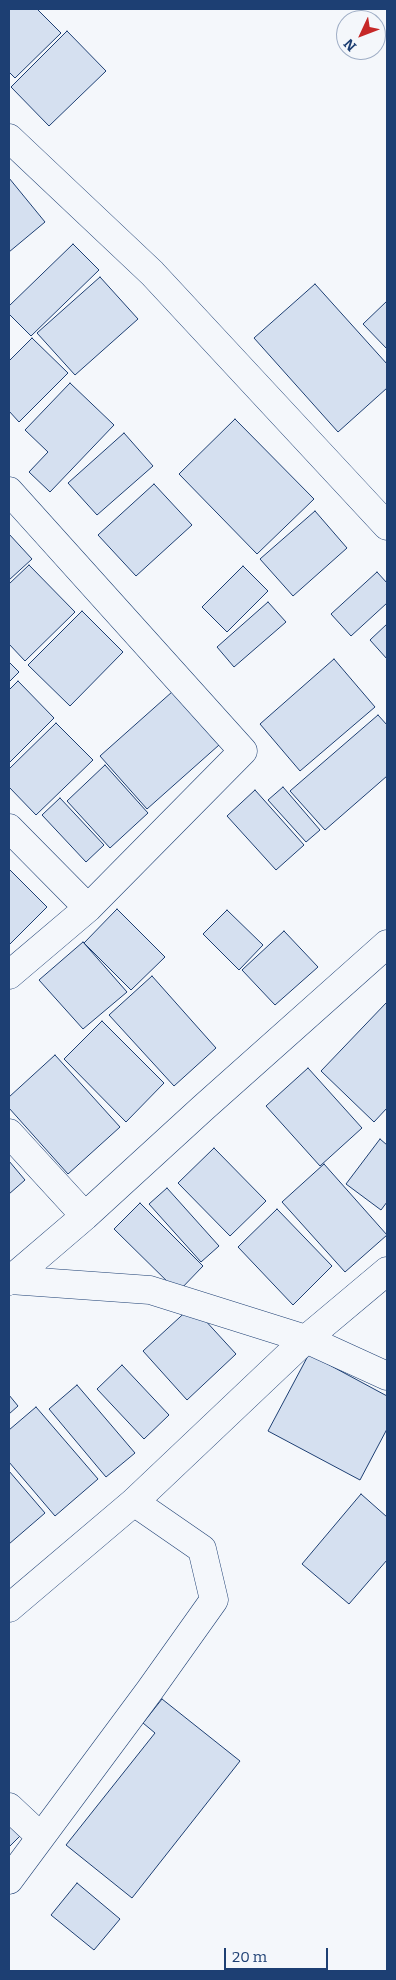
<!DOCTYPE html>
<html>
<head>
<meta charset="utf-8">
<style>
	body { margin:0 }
	#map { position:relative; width:396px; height:1980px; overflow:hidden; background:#f4f7fb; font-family:Bitter,serif }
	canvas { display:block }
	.frame { position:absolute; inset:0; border:10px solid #1d3f73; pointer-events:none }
	.north { position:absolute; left:336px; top:10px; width:50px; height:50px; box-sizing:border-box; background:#f4f7fb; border:1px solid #9eadc5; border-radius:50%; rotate:227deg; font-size:14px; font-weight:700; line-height:20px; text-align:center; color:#1d3f73 }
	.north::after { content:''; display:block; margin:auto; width:18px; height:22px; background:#c62828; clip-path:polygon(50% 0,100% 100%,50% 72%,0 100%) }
	.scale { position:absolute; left:224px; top:1948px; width:104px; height:22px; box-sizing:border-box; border:2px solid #1d3f73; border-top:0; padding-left:6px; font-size:15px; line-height:18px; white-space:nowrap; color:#1d3f73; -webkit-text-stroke:4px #f4f7fb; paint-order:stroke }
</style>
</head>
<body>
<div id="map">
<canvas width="396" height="1980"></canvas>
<div class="frame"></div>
<div class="north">N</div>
<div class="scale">20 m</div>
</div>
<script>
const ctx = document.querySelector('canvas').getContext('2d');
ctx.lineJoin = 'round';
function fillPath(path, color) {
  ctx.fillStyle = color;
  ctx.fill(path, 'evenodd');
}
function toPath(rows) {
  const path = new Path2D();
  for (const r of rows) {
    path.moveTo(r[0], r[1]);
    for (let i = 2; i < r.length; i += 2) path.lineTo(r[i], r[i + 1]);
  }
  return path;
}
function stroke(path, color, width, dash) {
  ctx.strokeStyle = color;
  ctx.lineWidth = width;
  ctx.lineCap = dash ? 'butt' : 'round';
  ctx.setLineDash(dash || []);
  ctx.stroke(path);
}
const building = toPath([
	[9,9,37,9,61,33,15,78,9,72,9,9],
	[67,31,106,71,49,126,11,87,67,31],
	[9,178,45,222,9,252,9,178],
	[73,244,99,270,31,336,9,314,9,306,73,244],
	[100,277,138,319,75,375,37,333,100,277],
	[315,284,387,364,387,388,338,432,254,338,315,284],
	[387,301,387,349,363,324,387,301],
	[32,338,68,373,19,422,9,411,9,361,32,338],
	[70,383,114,425,50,492,29,472,48,452,25,430,70,383],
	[235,419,314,499,257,554,179,474,235,419],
	[124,433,153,466,97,515,68,483,124,433],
	[154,484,192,525,136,576,98,535,154,484],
	[315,511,347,548,293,596,260,559,315,511],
	[9,534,32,559,9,580,9,534],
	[29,565,75,612,25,661,9,644,9,584,29,565],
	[243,566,268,591,227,632,202,607,243,566],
	[377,572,387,583,387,603,351,636,331,614,377,572],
	[268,602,286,622,234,667,217,647,268,602],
	[82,611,123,652,70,706,28,665,82,611],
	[387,624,387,659,370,640,387,624],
	[334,659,375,707,300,771,260,724,334,659],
	[9,662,19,672,9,682,9,662],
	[18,681,54,718,9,763,9,690,18,681],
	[172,692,219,745,147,809,100,756,172,692],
	[378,715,387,725,387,776,325,830,290,791,378,715],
	[56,723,93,760,36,815,9,787,9,769,56,723],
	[105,765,148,813,110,848,67,801,105,765],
	[283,787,320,830,306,842,268,800,283,787],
	[255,790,304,845,276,870,227,816,255,790],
	[60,798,104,845,86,862,42,815,60,798],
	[9,869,47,907,9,945,9,869],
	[117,909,165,957,131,990,84,943,117,909],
	[227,910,263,945,239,970,203,934,227,910],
	[284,931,318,967,275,1005,242,970,284,931],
	[83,942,127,992,83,1029,39,980,83,942],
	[152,976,216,1048,174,1086,109,1015,152,976],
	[387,1002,387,1108,374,1122,321,1071,387,1002],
	[102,1021,164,1083,126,1122,64,1059,102,1021],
	[55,1055,120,1127,68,1174,9,1108,9,1097,55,1055],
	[308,1068,362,1128,320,1166,266,1106,308,1068],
	[380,1139,387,1145,387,1202,381,1210,346,1184,380,1139],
	[214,1148,266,1201,230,1236,178,1183,214,1148],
	[9,1161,25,1180,9,1194,9,1161],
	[324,1164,387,1235,345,1272,282,1202,324,1164],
	[167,1188,219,1246,201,1262,149,1204,167,1188],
	[140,1203,203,1266,178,1292,114,1229,140,1203],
	[277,1209,332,1266,293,1305,238,1247,277,1209],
	[192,1306,236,1354,187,1400,143,1351,192,1306],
	[309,1354,387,1396,387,1429,360,1480,268,1431,309,1354],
	[122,1365,169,1415,144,1439,97,1389,122,1365],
	[77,1385,135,1453,106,1477,49,1409,77,1385],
	[9,1395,18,1406,9,1414,9,1395],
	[36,1407,98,1479,55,1516,9,1462,9,1430,36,1407],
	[9,1471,45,1513,9,1544,9,1471],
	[361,1494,387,1517,387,1560,349,1604,302,1564,361,1494],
	[162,1699,240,1761,132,1898,66,1845,155,1733,143,1723,162,1699],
	[9,1823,21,1835,9,1847,9,1823],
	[77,1883,120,1919,94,1950,51,1915,77,1883]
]);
fillPath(building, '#d5e0f0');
stroke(building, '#1d3f73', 1);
const street = toPath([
	[9,138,152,273,387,526],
	[9,491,243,751,88,908,9,975],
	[9,828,88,908],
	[9,1133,85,1216],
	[10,1280,150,1290,306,1339,387,1376],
	[9,1281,85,1216,203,1108,387,944],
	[9,1608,134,1502,306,1339,387,1271],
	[9,1807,41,1837],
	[9,1880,150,1690,214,1600,202,1549,134,1502]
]);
stroke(street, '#1d3f73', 29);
stroke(street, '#f4f7fb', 28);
</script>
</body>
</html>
